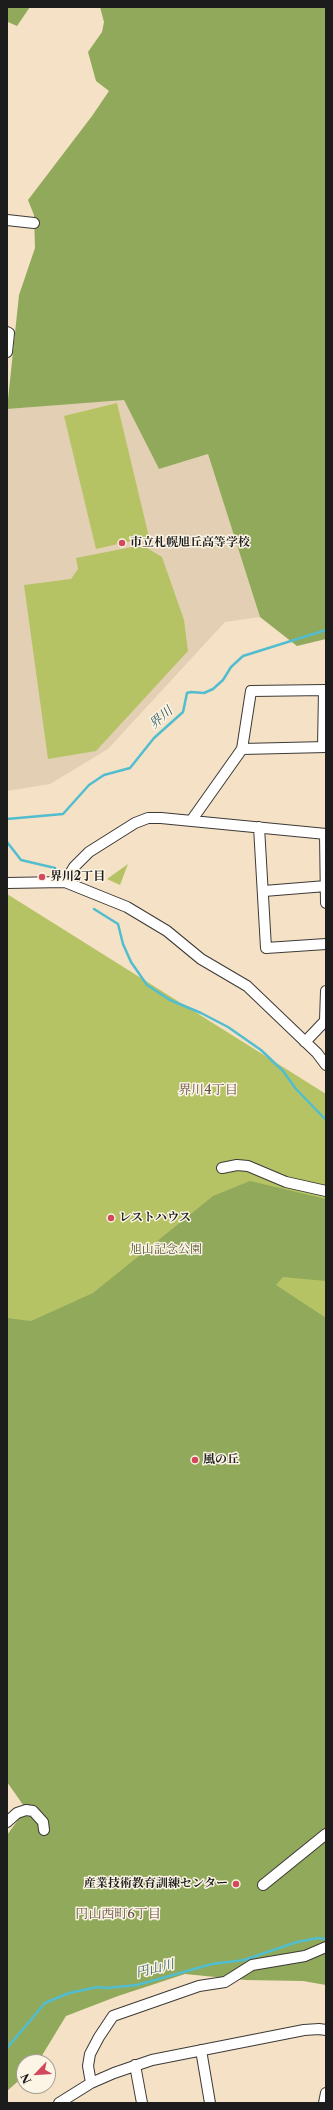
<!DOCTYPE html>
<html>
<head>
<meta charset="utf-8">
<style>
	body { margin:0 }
	#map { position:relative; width:333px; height:2110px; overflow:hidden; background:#f5e1c6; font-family:"Libre Caslon Text",serif }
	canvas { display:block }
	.frame { position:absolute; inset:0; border:8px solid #1c1c1c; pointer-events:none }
	.north { position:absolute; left:16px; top:2054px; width:40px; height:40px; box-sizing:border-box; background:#fcf5e5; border:1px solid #a29e95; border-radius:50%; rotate:245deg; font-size:11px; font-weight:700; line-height:16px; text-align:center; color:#1c1c1c }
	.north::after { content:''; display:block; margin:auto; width:14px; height:18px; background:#d1495b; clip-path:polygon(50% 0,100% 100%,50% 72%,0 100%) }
</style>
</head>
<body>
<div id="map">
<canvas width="333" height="2110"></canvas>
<div class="frame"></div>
<div class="north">N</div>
</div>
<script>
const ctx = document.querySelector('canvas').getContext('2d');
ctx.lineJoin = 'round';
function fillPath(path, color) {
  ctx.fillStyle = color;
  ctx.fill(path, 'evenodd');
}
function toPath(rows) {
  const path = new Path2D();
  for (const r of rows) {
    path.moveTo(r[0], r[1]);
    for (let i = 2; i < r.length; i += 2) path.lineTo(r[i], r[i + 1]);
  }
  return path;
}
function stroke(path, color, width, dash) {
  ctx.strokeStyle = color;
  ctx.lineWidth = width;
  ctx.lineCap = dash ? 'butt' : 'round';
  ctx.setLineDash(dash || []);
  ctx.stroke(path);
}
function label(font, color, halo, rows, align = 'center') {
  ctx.font = font + ' "Libre Caslon Text","Noto Serif JP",serif';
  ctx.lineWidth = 3;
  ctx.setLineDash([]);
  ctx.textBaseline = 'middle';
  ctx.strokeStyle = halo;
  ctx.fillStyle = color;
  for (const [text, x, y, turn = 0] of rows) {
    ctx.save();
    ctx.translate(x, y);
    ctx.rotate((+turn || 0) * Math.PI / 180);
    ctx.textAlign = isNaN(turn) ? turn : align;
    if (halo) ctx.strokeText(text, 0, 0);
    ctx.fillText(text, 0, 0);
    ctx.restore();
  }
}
fillPath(toPath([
	[124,399,159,469,208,454,260,617,225,622,108,749,50,784,7,791,7,409]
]), '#e3d0b4');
fillPath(toPath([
	[117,403,149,537,96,549,64,416],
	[142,545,162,557,184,620,188,651,96,751,48,759,24,585,71,579,78,569,76,558],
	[128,864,120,885,107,879],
	[7,894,326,1094,326,1406,7,1434]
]), '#b5c365');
fillPath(toPath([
	[7,7,30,7,17,26,8,22,7,23],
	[100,7,326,7,326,639,297,646,260,617,208,454,159,469,124,400,7,409,19,295,35,248,34,215,28,200,92,116,109,91,96,81,88,52,102,32,104,22],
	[250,1181,326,1199,326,1281,283,1277,276,1285,326,1318,326,1985,303,1981,246,1980,185,1974,118,1996,66,2016,38,2062,24,2062,24,2076,7,2091,7,1835,26,1809,7,1782,7,1318,31,1321,93,1293,213,1196]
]), '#90a95a');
stroke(toPath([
	[7,819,63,814,89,785,104,775,130,768,154,738,183,712,187,693,191,692,204,693,213,689,223,680,231,667,243,656,326,630],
	[7,842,21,860,55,868],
	[94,909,118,924,123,944,131,962,147,985,170,1000,201,1013,228,1027,261,1050,283,1071,296,1089,326,1120],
	[7,2048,45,2003,69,1993,98,1987,106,1988,137,1985,212,1964,244,1960,297,1942,318,1938,326,1939]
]), '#53bdd0', 2.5);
const minor = toPath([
	[7,220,34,223],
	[7,332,9,333,7,352],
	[323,747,324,690],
	[242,749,251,691,326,690],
	[191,821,242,749,326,747],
	[259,827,266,948,326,944],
	[325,834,326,903],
	[65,882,74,867,89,852,135,823,148,818,161,818,326,834],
	[7,883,65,882,127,907,167,931,201,959,247,986,317,1053,326,1065],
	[264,891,326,886],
	[305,1042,325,1021,326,991],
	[222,1168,237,1165,248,1166,286,1182,326,1191],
	[7,1822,17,1813,26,1810,33,1811,43,1822,44,1830],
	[263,1885,326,1834],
	[201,2050,210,2103],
	[135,2065,142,2103],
	[91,2083,88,2066,90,2054,99,2037,113,2016,199,1986,225,1982,252,1965,305,1956,326,1947],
	[59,2103,91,2083,114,2073,152,2060,304,2030,319,2029,326,2030],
	[324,2103,326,2093]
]);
stroke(minor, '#3d3a36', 12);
stroke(minor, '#fff', 10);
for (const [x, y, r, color] of [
	[122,543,4,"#d1495b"],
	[42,877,4,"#d1495b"],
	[111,1218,4,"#d1495b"],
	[195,1460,4,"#d1495b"],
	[236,1884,4,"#d1495b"]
]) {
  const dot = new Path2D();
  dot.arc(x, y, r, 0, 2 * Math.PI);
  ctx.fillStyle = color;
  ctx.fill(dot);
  stroke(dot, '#fcf5e5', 1.5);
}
label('bold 12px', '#1c1c1c', '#fcf5e5', [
	["市立札幌旭丘高等学校",130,543],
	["界川2丁目",50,877],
	["レストハウス",119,1218],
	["風の丘",203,1460],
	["産業技術教育訓練センター",228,1884,"right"]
], 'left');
label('12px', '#525636', '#fcf5e5', [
	["旭山記念公園",166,1250]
]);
label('italic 13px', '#325c64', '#fcf5e5', [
	["界川",161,718,-41],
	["円山川",155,1969,-14]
]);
label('13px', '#685047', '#fcf5e5', [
	["界川4丁目",208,1090],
	["円山西町6丁目",118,1914]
]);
</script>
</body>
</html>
